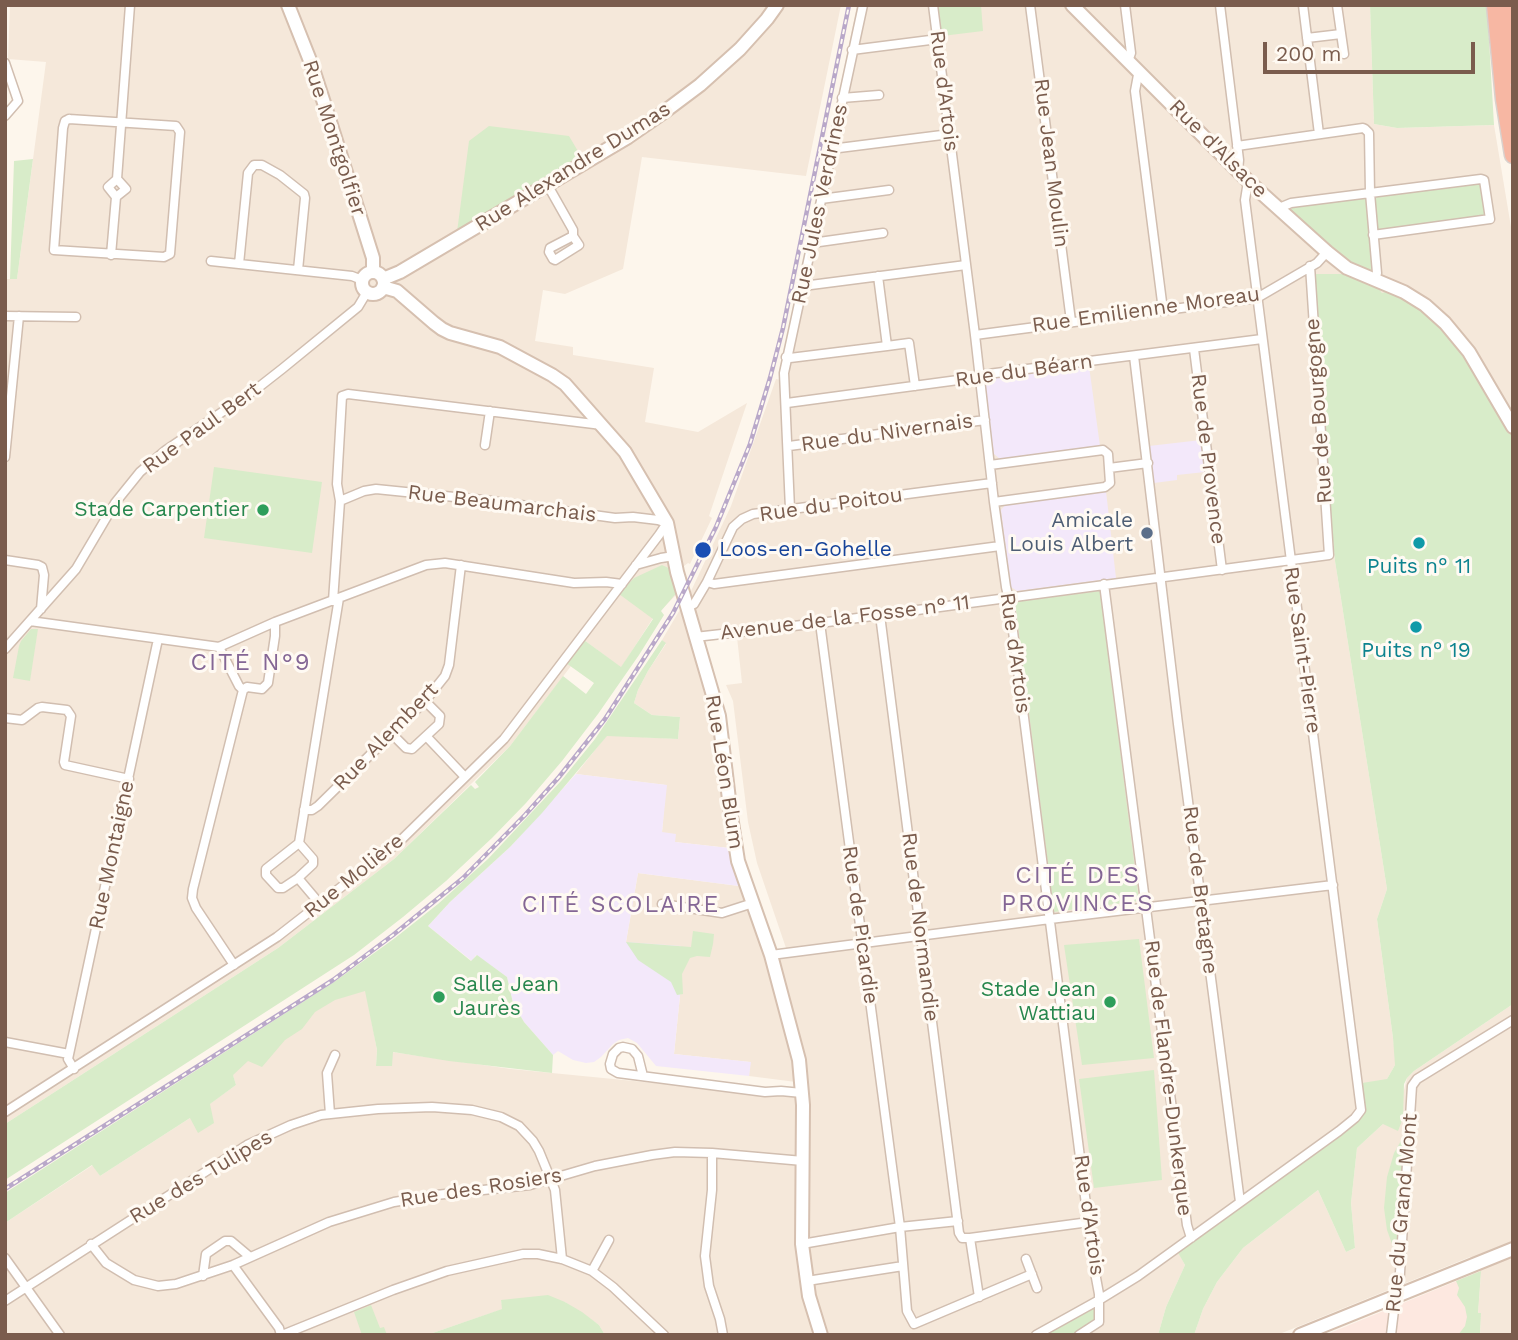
<!DOCTYPE html>
<html>
<head>
<meta charset="utf-8">
<style>
	body { margin:0 }
	#map { position:relative; width:1518px; height:1340px; overflow:hidden; background:#fdf6ec; font-family:"Work Sans",sans-serif }
	canvas { display:block }
	.frame { position:absolute; inset:0; border:7px solid #7a5c4d; pointer-events:none }
	.scale { position:absolute; left:1263px; top:42px; width:212px; height:32px; box-sizing:border-box; border:4px solid #7a5c4d; border-top:0; padding-left:9px; font-size:21px; line-height:24px; white-space:nowrap; color:#7a5c4d; -webkit-text-stroke:5px #fffaf3; paint-order:stroke }
</style>
</head>
<body>
<div id="map">
<canvas width="1518" height="1340"></canvas>
<div class="frame"></div>
<div class="scale">200 m</div>
</div>
<script>
const ctx = document.querySelector('canvas').getContext('2d');
ctx.lineJoin = 'round';
function fillPath(path, color) {
  ctx.fillStyle = color;
  ctx.fill(path, 'evenodd');
}
function toPath(rows) {
  const path = new Path2D();
  for (const r of rows) {
    if (r.length === 3) {
      path.moveTo(r[0] + r[2], r[1]);
      path.arc(r[0], r[1], r[2], 0, 2 * Math.PI);
      continue;
    }
    path.moveTo(r[0], r[1]);
    for (let i = 2; i < r.length; i += 2) path.lineTo(r[i], r[i + 1]);
  }
  return path;
}
function stroke(path, color, width, dash) {
  ctx.strokeStyle = color;
  ctx.lineWidth = width;
  ctx.lineCap = dash ? 'butt' : 'round';
  ctx.setLineDash(dash || []);
  ctx.stroke(path);
}
function label(font, color, halo, rows, align = 'center') {
  ctx.font = font + ' "Work Sans",sans-serif';
  ctx.lineWidth = 6;
  ctx.setLineDash([]);
  ctx.textBaseline = 'middle';
  ctx.strokeStyle = halo;
  ctx.fillStyle = color;
  for (const [text, x, y, turn = 0] of rows) {
    ctx.save();
    ctx.translate(x, y);
    ctx.rotate((+turn || 0) * Math.PI / 180);
    ctx.textAlign = isNaN(turn) ? turn : align;
    if (halo) ctx.strokeText(text, 0, 0);
    ctx.fillText(text, 0, 0);
    ctx.restore();
  }
}
fillPath(toPath([
	[10,5,841,5,806,176,642,157,623,269,565,294,543,290,535,341,573,347,573,355,654,368,645,422,698,432,747,403,709,516,712,518,690,564,688,563,684,566,677,594,653,618,621,668,584,640,567,663,571,666,510,746,394,859,278,948,5,1124,5,279,17,279,46,62,8,59],
	[857,5,1370,5,1374,124,1397,128,1494,125,1513,239,1513,434,1465,356,1382,293,1342,274,1315,275,1329,501,1335,561,1387,889,1377,919,1395,1053,1395,1065,1387,1079,1364,1107,1178,1252,1185,1265,1166,1307,1158,1335,605,1335,599,1325,565,1302,501,1301,503,1309,427,1335,5,1335,5,1223,93,1165,100,1176,190,1118,236,1085,229,1063,363,975,377,1050,376,1065,392,1052,511,1069,808,1098,808,1086,795,1019,777,962,786,948,757,863,748,822,733,701,726,685,742,683,737,637,694,643,715,721,729,848,675,842,662,832,666,785,576,774,607,735,678,739,680,717,652,715,634,703,638,690,648,671,666,644,662,640,691,591,731,506,776,379,781,380],
	[638,873,739,886,753,924,777,998,796,1082,749,1076,750,1062,674,1054,681,986,626,942],
	[1513,1004,1513,1335,1480,1335,1481,1314,1478,1313,1481,1271,1470,1257,1277,1335,1194,1335,1203,1309,1217,1282,1243,1248,1318,1190,1346,1252,1355,1248,1351,1203,1357,1148,1383,1124,1404,1090,1407,1078,1414,1071]
]), '#f5e8da');
fillPath(toPath([
	[1481,1271,1478,1313,1481,1313,1480,1335,1325,1335]
]), '#fde8e0');
fillPath(toPath([
	[1089,366,1100,446,1000,459,994,454,984,384,989,378],
	[1201,440,1205,472,1177,475,1177,480,1154,483,1149,446],
	[1106,491,1116,578,1017,591,1011,587,1001,510,1006,504],
	[576,774,667,785,662,832,676,834,675,842,729,848,739,886,638,873,626,942,681,946,681,986,674,1054,751,1062,749,1076,656,1066,637,1043,628,1038,619,1040,613,1044,601,1057,594,1062,586,1063,573,1060,558,1051,553,1055,524,1022,513,1003,507,977,476,955,472,961,428,926,450,902,510,847]
]), '#f3e8fa');
fillPath(toPath([
	[938,5,981,5,983,31,942,36],
	[1370,5,1487,5,1494,125,1397,128,1374,124],
	[489,126,569,136,582,158,457,232,469,141],
	[33,159,17,279,10,279,14,161],
	[1480,182,1482,184,1486,214,1484,217,1380,231,1376,228,1376,198,1379,195],
	[1360,198,1369,198,1373,270,1364,270,1351,264,1339,256,1291,210,1293,206],
	[1315,274,1342,274,1378,288,1382,293,1388,291,1410,299,1442,328,1465,356,1513,434,1513,1004,1414,1071,1407,1078,1404,1084,1403,1118,1398,1131,1383,1124,1357,1148,1351,1203,1355,1248,1346,1252,1318,1190,1243,1248,1217,1282,1203,1309,1194,1335,1158,1335,1166,1307,1185,1265,1177,1251,1364,1107,1362,1083,1387,1079,1395,1065,1393,1038,1377,919,1387,889,1335,561,1329,501],
	[214,467,322,482,312,553,204,538],
	[662,565,673,570,679,590,661,611,664,615,639,655,598,714,562,761,526,803,492,838,446,881,403,917,354,955,5,1180,5,1124,278,948,394,859,471,785,475,789,479,787,475,782,510,746,563,676,586,694,594,683,566,663,584,640,621,667,653,619,619,594,634,578],
	[1100,591,1139,901,1054,912,1015,602],
	[31,629,38,629,30,681,13,678,19,646,21,641],
	[662,640,666,643,648,671,638,690,634,703,652,715,680,717,678,739,607,736,542,813,510,847,450,902,428,926,471,961,477,955,507,977,513,1003,524,1022,553,1055,552,1073,449,1061,393,1052,392,1066,376,1066,377,1050,365,991,335,1000,315,1012,302,1029,285,1040,262,1067,248,1061,233,1075,236,1085,210,1104,214,1123,198,1133,190,1118,100,1176,92,1165,5,1223,5,1193,334,982,395,938,438,904,488,859,561,781,595,739],
	[693,931,714,934,713,944,710,957,697,956,690,958,682,974,683,994,677,995,671,982,638,960,626,942,691,947],
	[1139,939,1154,1058,1082,1065,1064,945],
	[1154,1070,1162,1180,1094,1188,1079,1079],
	[1407,1135,1400,1255,1396,1255,1387,1230,1384,1208,1387,1177,1394,1153,1402,1139],
	[1481,1271,1478,1313,1481,1313,1480,1335,1458,1335,1465,1326,1467,1317,1465,1307,1457,1295,1459,1288,1456,1281],
	[548,1295,565,1302,582,1312,599,1325,605,1335,427,1335,502,1309,501,1300],
	[1093,1303,1100,1316,1080,1335,1036,1335],
	[371,1305,380,1328,384,1327,387,1335,362,1335,354,1312]
]), '#d8ecc9');
const street = toPath([
	[933,5,975,335,994,502,1006,587,1009,600,1094,1267,1099,1294,1099,1322,1079,1335],
	[1030,5,1071,321],
	[1125,5,1131,53,1128,61],
	[1220,5,1239,160,1238,170],
	[1303,5,1319,134],
	[1337,5,1344,54],
	[1307,38,1341,34],
	[852,50,938,39],
	[5,63,18,101,5,116],
	[1140,72,1138,75,1135,91,1163,310],
	[842,98,879,95],
	[69,119,176,126,180,132,170,254,164,257,54,250,63,128,65,121,69,119],
	[1237,146,1363,128,1365,129,1369,133,1370,193,1377,273,1375,280],
	[831,149,950,134],
	[117,179,108,187,116,197,126,189,117,179,130,5],
	[547,184,573,230,573,236,579,245,555,260,553,259,549,252,550,248,573,236],
	[821,199,889,190],
	[1279,208,1291,203,1481,179,1484,180,1490,219,1373,235],
	[812,243,883,233],
	[111,255,116,197],
	[211,261,352,276,362,280],
	[239,264,248,173,254,165,262,165,280,175,304,194,305,198,298,270],
	[803,286,966,265],
	[5,316,76,317],
	[975,335,1257,298,1317,263,1327,252],
	[887,346,909,343,915,386],
	[1194,349,1222,570],
	[1134,356,1178,724,1240,1202],
	[786,357,790,358,887,346,878,276],
	[787,403,973,378,980,375,1262,339],
	[485,445,490,411],
	[789,446,985,420],
	[5,457,19,316],
	[990,465,1103,450,1108,454,1110,483,1105,487,994,502],
	[1109,468,1148,463],
	[790,509,784,373,863,5],
	[5,560,38,565,42,567,44,575,41,609],
	[636,565,661,558,674,556],
	[707,582,733,527,742,519,753,514,992,483],
	[1104,584,1187,1225,1191,1238],
	[333,601,340,501,337,484,342,396,348,394,602,425],
	[688,607,694,604,707,582,714,584,1000,546],
	[880,615,959,1233,962,1238,970,1238,1089,1222],
	[30,621,219,647,275,622,426,565,445,563,574,583,606,582,622,584],
	[820,623,900,1227,907,1311,914,1324,1032,1274],
	[695,637,820,623,1329,555,1310,266],
	[219,647,239,686,243,690],
	[5,649,76,569,115,503,140,472,166,450,259,387,282,369,358,307,367,292],
	[243,690,247,687,262,689,268,683,275,636,275,622],
	[5,718,22,720,38,708,42,707,67,710,71,716,64,762,65,765,129,779],
	[392,734,406,748,412,749,439,724,440,716,425,701],
	[426,736,465,777],
	[304,810,312,810,318,806,425,701,445,676,449,665,461,565],
	[299,843,339,598],
	[299,843,313,859,313,864,298,878,283,888,278,888,266,875,266,869,299,843],
	[298,878,320,904],
	[662,904,722,913,753,903],
	[771,955,1050,919,1333,885],
	[234,965,196,908,192,898,193,889,243,690],
	[5,1042,69,1054],
	[74,1069,68,1059,158,639],
	[643,1076,638,1056,632,1049,623,1047,619,1048,613,1054,610,1064,611,1069,618,1073,765,1092,781,1091,802,1093],
	[5,1112,277,937,399,842,504,739,659,535,667,523,658,520,633,517,615,518,484,500,376,489,364,491,340,501],
	[330,1114,327,1073,335,1055],
	[712,1153,712,1190,705,1256,709,1286,720,1319,723,1335],
	[970,1238,979,1297],
	[91,1244,106,1263,134,1280,158,1286,176,1284,233,1265,329,1222,394,1202,436,1195,530,1185,595,1166,652,1155,675,1152,712,1153,803,1161],
	[802,1244,900,1227,958,1221],
	[5,1258,60,1335],
	[1026,1259,1037,1288],
	[233,1265,279,1328,281,1335],
	[592,1271,609,1240],
	[203,1276,206,1254,225,1241,231,1241,250,1257],
	[807,1281,903,1266],
	[5,1301,247,1145,291,1125,321,1115,378,1109,432,1107,472,1110,501,1117,519,1126,533,1141,539,1151,555,1190,562,1259],
	[282,1335,393,1290,447,1271,523,1254,538,1254,562,1259,592,1271,613,1287,664,1335],
	[1036,1335,1099,1300,1138,1276,1339,1131,1355,1118,1361,1110,1245,200,1248,181],
	[1391,1335,1395,1302,1399,1288,1412,1086,1417,1079,1513,1020]
]);
const secondary = toPath([
	[288,5,311,63,326,109,373,258,373,272],
	[1072,5,1248,181,1327,252,1347,268,1404,292,1425,305,1445,323,1469,352,1513,427],
	[373,283,11],
	[383,279,400,272,628,137,664,112,700,85,740,49,767,19,777,5],
	[383,287,397,291,434,323,442,329,450,333,500,347,552,375,565,384,625,452,667,523,677,572,719,716,731,816,738,861,771,955,799,1060,803,1105,802,1244,809,1296,821,1335],
	[1300,1335,1513,1249]
]);
const highway = toPath([
	[1495,5,1504,99,1513,155],
	[1506,5,1513,76]
]);
stroke(street, '#d1beb0', 11);
stroke(secondary, '#d6c0b0', 16);
stroke(highway, '#dad1cd', 19);
stroke(street, '#fff', 8);
stroke(secondary, '#fff', 12);
stroke(highway, '#f7b7a3', 16);
const rail = toPath([
	[5,1189,333,980,393,935,463,878,525,815,559,777,605,719,673,613,716,527,750,444,770,378,783,328,849,5]
]);
stroke(rail, '#b9a8c9', 4.5);
stroke(rail, '#fffaf3', 2, [5]);
for (const [x, y, r, color] of [
	[263,510,7,"#2e9e5b"],
	[1147,533,7,"#5c6f8a"],
	[1419,543,7,"#0f9aa8"],
	[703,550,9,"#1a4fb4"],
	[1416,627,7,"#0f9aa8"],
	[439,997,7,"#2e9e5b"],
	[1110,1002,7,"#2e9e5b"]
]) {
  const dot = new Path2D();
  dot.arc(x, y, r, 0, 2 * Math.PI);
  ctx.fillStyle = color;
  ctx.fill(dot);
  stroke(dot, '#fffaf3', 2.5);
}
label('21px', '#7a5c4d', '#fffaf3', [
	["Rue d'Artois",944,91,83],
	["Rue Montgolfier",334,138,72],
	["Rue d'Alsace",1218,149,45],
	["Rue Jean Moulin",1051,163,83],
	["Rue Alexandre Dumas",573,167,-32],
	["Rue Jules Verdrines",820,204,-78],
	["Rue Emilienne Moreau",1146,310,-8],
	["Rue du Béarn",1024,371,-8],
	["Rue de Bourgogne",1319,411,-94],
	["Rue Paul Bert",202,428,-36],
	["Rue du Nivernais",887,433,-8],
	["Rue de Provence",1208,459,83],
	["Rue Beaumarchais",502,504,7],
	["Rue du Poitou",831,505,-8],
	["Avenue de la Fosse n° 11",845,618,-7],
	["Rue Saint-Pierre",1302,650,82],
	["Rue d'Artois",1015,653,82],
	["Rue Alembert",386,737,-46],
	["Rue Léon Blum",724,772,81],
	["Rue Montaigne",112,855,-78],
	["Rue Molière",354,876,-39],
	["Rue de Bretagne",1200,890,83],
	["Rue de Picardie",860,925,82],
	["Rue de Normandie",920,927,83],
	["Rue de Flandre-Dunkerque",1168,1078,83],
	["Rue des Tulipes",201,1177,-31],
	["Rue des Rosiers",481,1188,-9],
	["Rue du Grand Mont",1402,1213,-85],
	["Rue d'Artois",1089,1215,82]
]);
label('21px', '#27864d', '#fffaf3', [
	["Stade Carpentier",249,510],
	["Salle Jean",453,985,"left"],
	["Jaurès",453,1009,"left"],
	["Stade Jean",1096,990],
	["Wattiau",1096,1014]
], 'right');
label('21px', '#4e5e75', '#fffaf3', [
	["Amicale",1133,521],
	["Louis Albert",1133,545]
], 'right');
label('21px', '#164399', '#fffaf3', [
	["Loos-en-Gohelle",719,550]
], 'left');
label('21px', '#0d838f', '#fffaf3', [
	["Puits n° 11",1419,567],
	["Puits n° 19",1416,651]
]);
ctx.letterSpacing = '2px';
label('23px', '#846695', '#fffaf3', [
	["CITÉ SCOLAIRE",621,905]
]);
ctx.letterSpacing = '0px';
ctx.letterSpacing = '2px';
label('24px', '#846695', '#fffaf3', [
	["CITÉ N°9",251,663],
	["CITÉ DES",1078,876],
	["PROVINCES",1078,904]
]);
ctx.letterSpacing = '0px';
</script>
</body>
</html>
